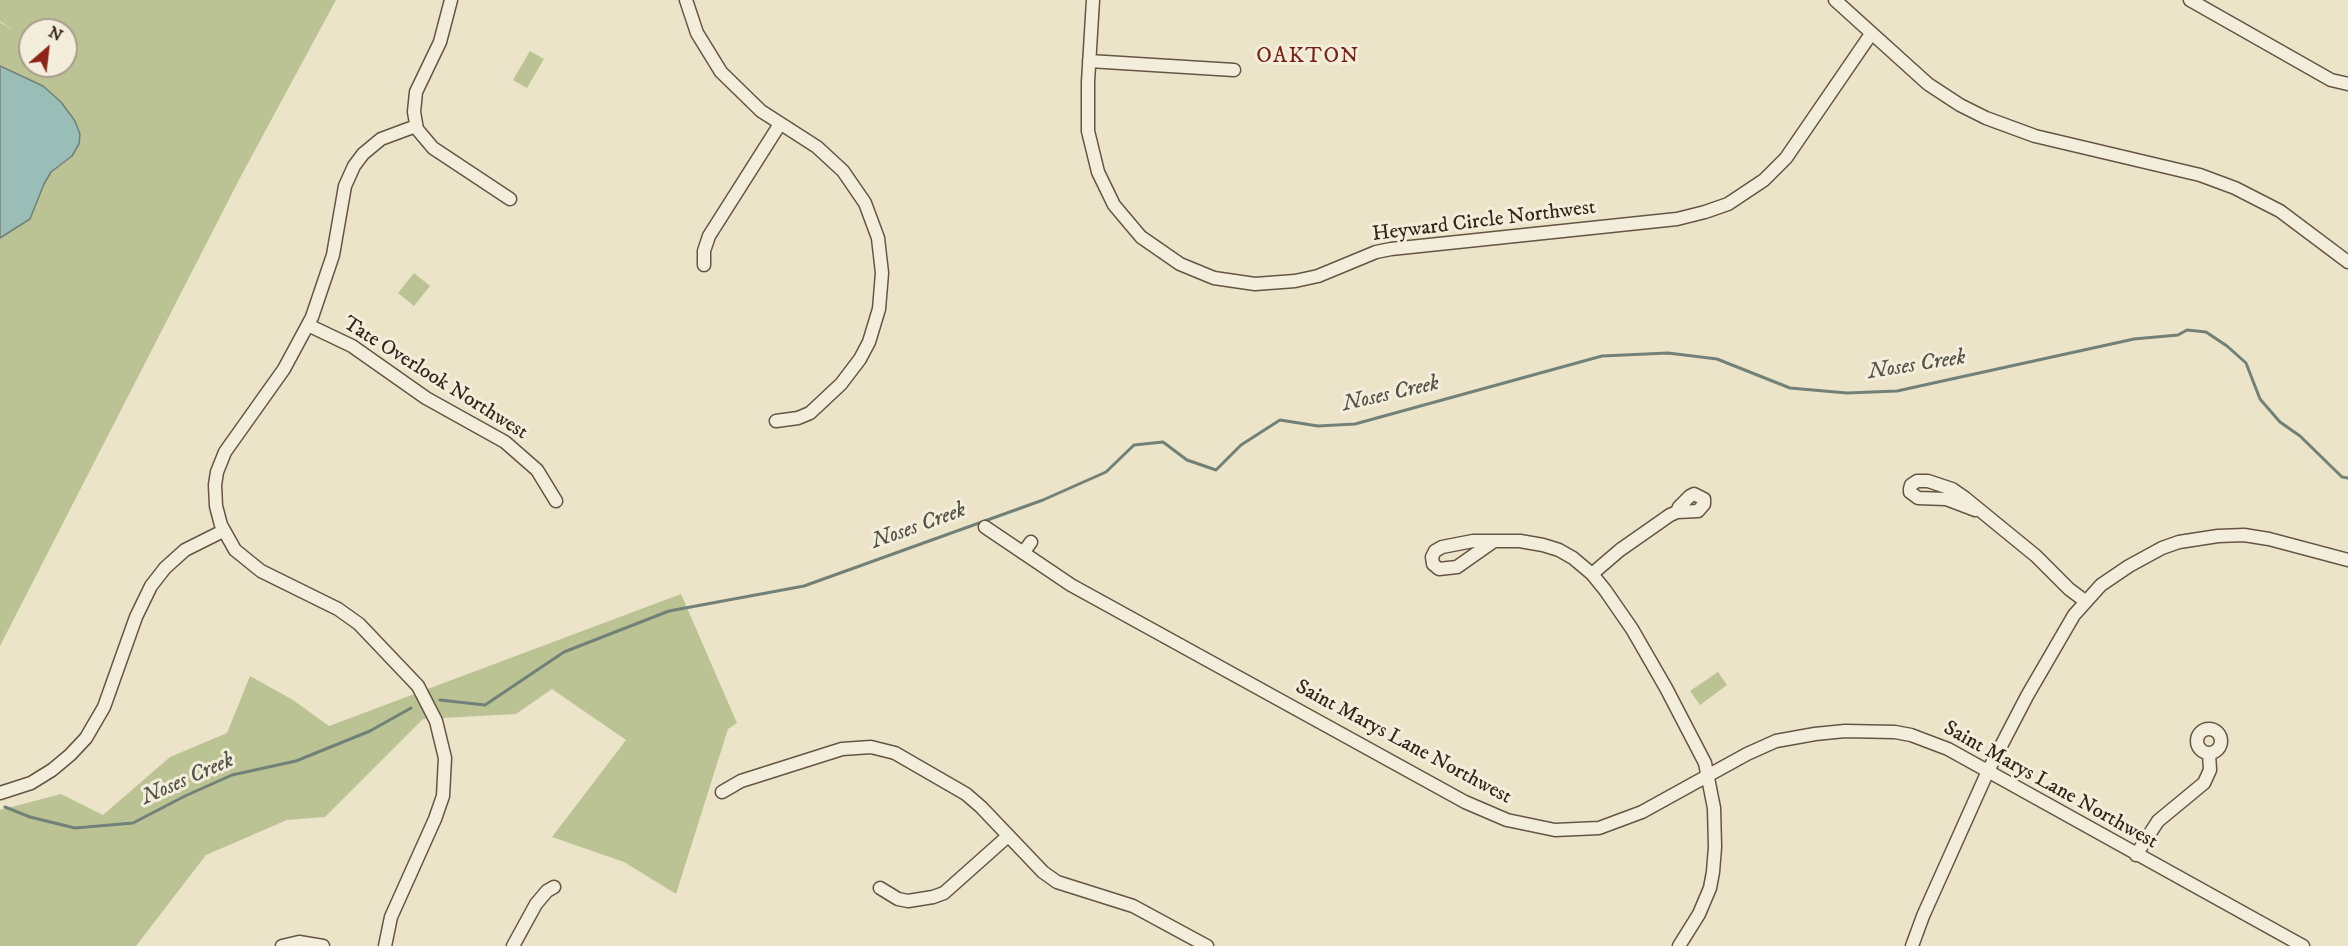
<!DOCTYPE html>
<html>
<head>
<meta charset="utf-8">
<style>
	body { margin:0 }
	#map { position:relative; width:2348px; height:946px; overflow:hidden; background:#ece4c8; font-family:"IM FELL DW Pica",serif }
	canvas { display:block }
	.north { position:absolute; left:18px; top:18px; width:60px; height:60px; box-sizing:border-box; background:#f3eddb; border:2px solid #a89d8d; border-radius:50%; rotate:28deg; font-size:16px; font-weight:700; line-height:24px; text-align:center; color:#372519 }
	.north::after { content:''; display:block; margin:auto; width:21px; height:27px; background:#8f2418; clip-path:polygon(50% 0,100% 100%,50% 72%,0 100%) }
</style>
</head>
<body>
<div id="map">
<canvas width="2348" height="946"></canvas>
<div class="north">N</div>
</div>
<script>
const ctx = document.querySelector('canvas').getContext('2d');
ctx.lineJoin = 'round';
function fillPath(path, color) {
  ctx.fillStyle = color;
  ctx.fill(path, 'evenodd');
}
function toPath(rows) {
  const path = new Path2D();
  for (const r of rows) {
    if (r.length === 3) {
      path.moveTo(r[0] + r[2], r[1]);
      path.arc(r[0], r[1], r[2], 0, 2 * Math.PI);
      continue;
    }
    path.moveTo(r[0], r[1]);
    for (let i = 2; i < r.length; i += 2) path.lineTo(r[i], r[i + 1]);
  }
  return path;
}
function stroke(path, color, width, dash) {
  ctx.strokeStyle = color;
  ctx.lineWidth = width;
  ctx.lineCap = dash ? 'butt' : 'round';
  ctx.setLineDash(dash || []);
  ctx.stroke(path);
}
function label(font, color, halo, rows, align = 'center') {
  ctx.font = font + ' "IM FELL DW Pica",serif';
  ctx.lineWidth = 6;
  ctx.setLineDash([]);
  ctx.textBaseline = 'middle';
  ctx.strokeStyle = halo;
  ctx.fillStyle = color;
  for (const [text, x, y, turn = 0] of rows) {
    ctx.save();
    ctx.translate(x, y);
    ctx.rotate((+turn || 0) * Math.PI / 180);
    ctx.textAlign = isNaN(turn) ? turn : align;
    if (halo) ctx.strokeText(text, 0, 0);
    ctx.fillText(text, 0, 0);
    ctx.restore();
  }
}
fillPath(toPath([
	[0,0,336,0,241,176,0,646,0,238,30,219,44,184,51,172,72,156,61,102,43,86,0,66,0,22,14,31,0,21],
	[30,30,66,30,66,66,30,66],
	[530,51,544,59,527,88,513,80],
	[414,273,430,286,414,306,398,293],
	[681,594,737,723,728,729,676,894,624,862,552,837,626,740,552,689,516,714,423,719,325,817,287,820,206,855,136,946,0,946,0,810,61,794,103,815,170,757,227,733,250,676,293,700,329,726],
	[1718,672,1727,685,1700,705,1690,691]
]), '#bbc394');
const water = toPath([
	[0,66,43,86,61,102,75,121,80,134,79,144,72,156,51,172,44,184,30,219,0,238,0,66]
]);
fillPath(water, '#99beb7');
stroke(water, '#728178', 1.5);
stroke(toPath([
	[440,700,485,705,564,652,669,611,804,586,1043,500,1106,472,1134,445,1163,442,1187,460,1216,470,1241,445,1280,420,1318,426,1355,424,1602,356,1668,353,1717,359,1790,388,1847,393,1897,391,2134,339,2178,335,2187,330,2206,332,2227,346,2246,363,2260,399,2280,422,2300,436,2342,477,2348,478],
	[5,807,30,817,75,828,133,823,185,796,232,775,296,761,370,731,411,708]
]), '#728178', 3);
const minor = toPath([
	[451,0,440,42,416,92,414,112,417,129,433,148,510,199],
	[686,0,697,33,721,72,761,111,817,147,843,171,865,203,878,238,882,273,879,309,869,342,860,359,841,384,810,413,798,418,776,421],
	[1093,0,1088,82,1088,131,1098,172,1114,205,1141,237,1180,264,1214,278,1255,284,1295,281,1318,276,1376,252,1391,249,1677,219,1705,212,1728,204,1764,180,1786,158,1871,34],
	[1835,0,1928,84,1960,105,1986,118,2035,136,2200,175,2235,188,2280,211,2348,262],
	[2190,0,2331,80,2348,84],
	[1089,61,1234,70],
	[704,265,704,251,709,236,780,124],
	[308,325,352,346,426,398,505,442,537,470,556,501],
	[1978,509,1975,510,1946,499,1918,498,1910,492,1910,489,1911,485,1917,481,1928,481,1952,489,1965,498,2036,556,2069,589,2085,601],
	[985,527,1071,585,1465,802,1507,820,1555,830,1599,828,1642,812,1747,754,1776,741,1815,734,1845,731,1895,732,1911,735,1948,749,2303,946],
	[1494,541,1457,567,1439,569,1433,564,1432,557,1435,551,1442,547,1473,541,1520,541,1543,545,1559,550,1573,558,1592,574,1605,590,1632,629,1666,688,1705,763,1714,808,1715,847,1713,872,1710,888,1699,914,1679,946],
	[1023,553,1031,542],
	[1592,574,1620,550,1670,515,1677,512,1698,511,1704,504,1704,499,1694,494,1690,496,1679,507,1677,512],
	[2209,741,12],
	[722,792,741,781,842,749,871,747,895,753,966,794,981,807,1043,872,1057,882,1133,906,1207,946],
	[0,793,31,783,52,770,70,755,86,738,104,707,136,617,151,586,165,568,185,550,223,531],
	[2136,855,2158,821,2204,783,2210,770,2209,753],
	[880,888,898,899,908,901,933,897,944,893,1008,836],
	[282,946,299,942,323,946],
	[385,946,391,917,435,819,443,796,445,758,436,721,418,686,359,624,338,609,261,571,235,550,221,525,216,506,215,485,217,472,225,452,284,369,312,317,333,255,345,186,354,166,363,154,381,139,416,126],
	[513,946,536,904,547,891,554,887],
	[1912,946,1923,916,1988,771,2027,696,2074,615,2101,585,2129,566,2162,548,2179,542,2218,536,2244,535,2269,539,2348,560]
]);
stroke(minor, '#645545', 15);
stroke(minor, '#f3eddb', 12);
label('21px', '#372519', '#f3eddb', [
	["Heyward Circle Northwest",1484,222,-7],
	["Tate Overlook Northwest",435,379,32],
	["Saint Marys Lane Northwest",1403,743,28],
	["Saint Marys Lane Northwest",2050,786,29]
]);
ctx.letterSpacing = '1.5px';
label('22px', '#7a1f14', '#f3eddb', [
	["OAKTON",1308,57]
]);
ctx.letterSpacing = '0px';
label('italic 22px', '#545348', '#f3eddb', [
	["Noses Creek",1917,366,-9],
	["Noses Creek",1391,395,-13],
	["Noses Creek",919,527,-20],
	["Noses Creek",188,780,-24]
]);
</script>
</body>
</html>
